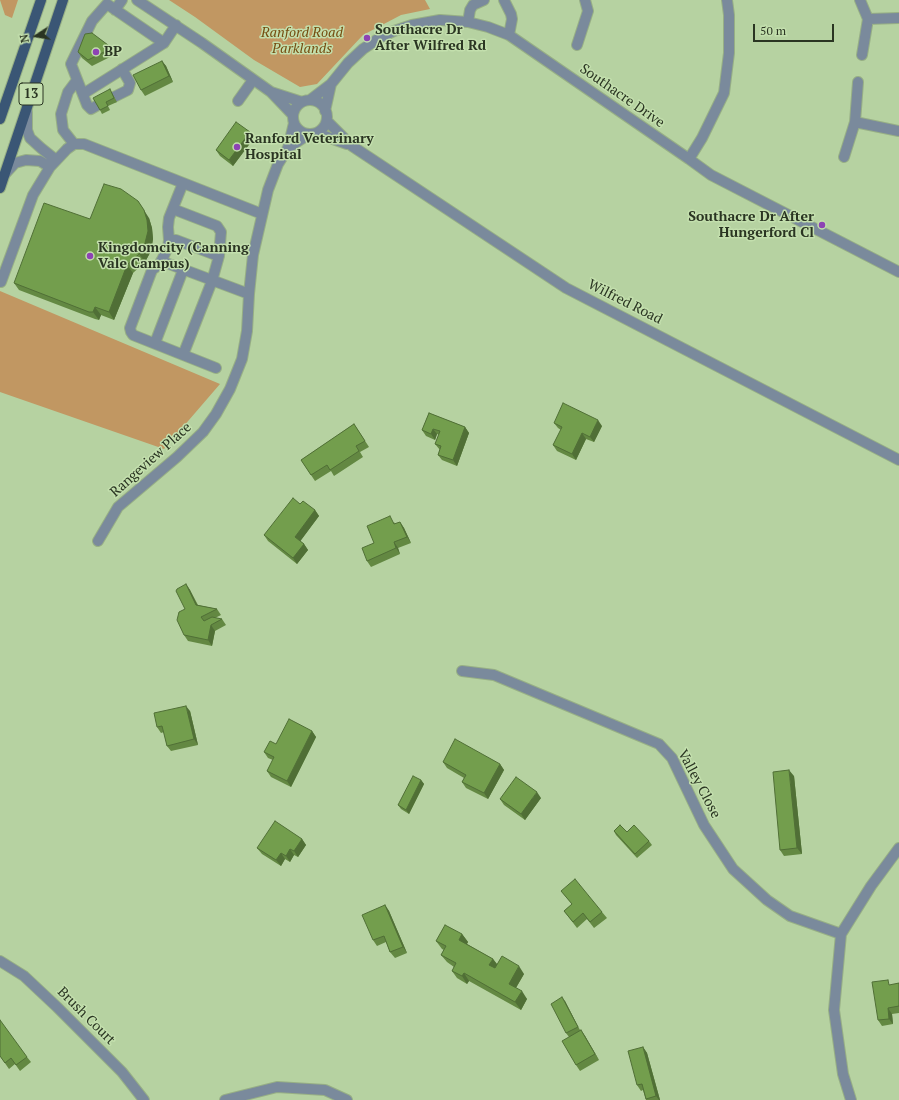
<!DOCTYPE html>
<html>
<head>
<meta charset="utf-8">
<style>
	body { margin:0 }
	#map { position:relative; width:899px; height:1100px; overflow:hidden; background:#b6d2a1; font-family:"PT Serif",serif }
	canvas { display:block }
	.north { position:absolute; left:16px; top:16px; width:40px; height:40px; -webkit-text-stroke:3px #c3dfad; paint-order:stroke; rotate:258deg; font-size:11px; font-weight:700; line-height:16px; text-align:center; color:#2a3522 }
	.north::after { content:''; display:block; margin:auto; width:14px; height:18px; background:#2a3522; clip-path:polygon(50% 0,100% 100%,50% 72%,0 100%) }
	.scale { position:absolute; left:753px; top:24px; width:81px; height:18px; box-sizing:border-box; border:2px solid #2a3522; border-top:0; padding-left:5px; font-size:12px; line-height:14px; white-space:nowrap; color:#2a3522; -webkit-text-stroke:3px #c3dfad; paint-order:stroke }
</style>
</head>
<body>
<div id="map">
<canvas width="899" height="1100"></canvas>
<div class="north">N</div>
<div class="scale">50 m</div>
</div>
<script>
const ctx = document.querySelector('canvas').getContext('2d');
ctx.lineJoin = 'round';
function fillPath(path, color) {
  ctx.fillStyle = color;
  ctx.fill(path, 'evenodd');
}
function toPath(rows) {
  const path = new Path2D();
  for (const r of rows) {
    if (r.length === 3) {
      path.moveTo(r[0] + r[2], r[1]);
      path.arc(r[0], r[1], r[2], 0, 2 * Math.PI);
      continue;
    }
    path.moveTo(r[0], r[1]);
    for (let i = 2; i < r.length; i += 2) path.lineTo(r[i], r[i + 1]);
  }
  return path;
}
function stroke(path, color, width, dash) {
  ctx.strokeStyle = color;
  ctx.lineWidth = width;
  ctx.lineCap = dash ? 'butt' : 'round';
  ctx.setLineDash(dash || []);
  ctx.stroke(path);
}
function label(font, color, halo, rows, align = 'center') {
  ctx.font = font + ' "PT Serif",serif';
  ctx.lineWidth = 3;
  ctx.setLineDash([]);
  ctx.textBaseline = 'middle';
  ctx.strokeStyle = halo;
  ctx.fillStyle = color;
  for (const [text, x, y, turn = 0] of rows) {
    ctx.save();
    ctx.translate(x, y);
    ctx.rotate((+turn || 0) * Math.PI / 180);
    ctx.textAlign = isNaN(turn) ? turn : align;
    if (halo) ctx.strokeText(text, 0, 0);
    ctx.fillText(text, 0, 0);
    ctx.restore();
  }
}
fillPath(toPath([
	[0,0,18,0,12,18,5,15],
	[169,0,425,0,430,9,401,15,363,35,317,84,300,87,254,60,195,17],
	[0,291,220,384,164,449,0,392]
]), '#c19762');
const minor = toPath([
	[137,0,202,43,271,92,293,115],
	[504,0,511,14,512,19,509,35],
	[860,0,868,19,899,18],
	[115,10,122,0],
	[468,22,470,10,473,5,484,0],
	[577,45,588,11,585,0],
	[862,55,868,19],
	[271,92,302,102],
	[83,94,164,43,176,25],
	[114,97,128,90,130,83,122,69],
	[310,100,331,84,348,63,363,49,381,37,394,31,412,25,440,20,468,22,488,27,509,35,689,159,711,175,899,272],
	[310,117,17],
	[238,101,253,80],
	[98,105,91,109,87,105,71,64,92,21,107,4,164,43],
	[325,111,331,84],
	[27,112,27,130,30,138,41,148,56,160],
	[327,121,352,146,566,288,899,460],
	[855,122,899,131],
	[316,133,347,144],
	[74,144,63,130,61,114,68,92,77,80],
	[288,148,309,134],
	[844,157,855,122,858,82],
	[689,159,702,138,724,93,729,53,729,15,727,0],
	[4,175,15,163,26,160,40,161,50,167],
	[183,183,169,218,168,227,169,240,168,247,160,264,152,270,130,328,131,332,133,335,216,368],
	[173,209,217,226,221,232,219,256,212,281,183,355],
	[169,240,176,240,213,254,219,256],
	[161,261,249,294],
	[1,282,33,195,50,167,67,149,74,144,84,144,262,214],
	[155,343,183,270],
	[98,541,118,507,177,457,203,432,216,414,230,389,242,359,247,331,249,294,253,255,268,190,278,164,288,148,294,123],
	[462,671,494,675,659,744,672,758,704,825,733,869,767,900,790,916,841,934],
	[0,961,24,976,57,1007,122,1072,144,1100],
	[225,1100,277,1087,325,1090,347,1100],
	[851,1100,843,1074,834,1010,841,934,871,886,899,848]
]);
const major = toPath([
	[0,119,41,0],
	[0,188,63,0]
]);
stroke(minor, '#97af85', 12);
stroke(major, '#97af85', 12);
stroke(minor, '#7a8a9c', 10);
stroke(major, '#3a5675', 10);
fillPath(toPath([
	[112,48,116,54,92,66,82,58,78,52],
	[162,61,166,66,173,82,145,96,141,90],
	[112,93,117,102,108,106,110,110,102,114,100,110],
	[250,132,254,138,233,166,220,156,216,150],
	[149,218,152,228,153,239,151,251,145,262,133,273,114,320,101,315,99,320,95,319,19,290,14,283],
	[429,413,465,427,469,433,457,466,442,460,438,455,440,450,435,444,439,435,437,434,435,440,426,436,422,430],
	[554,423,602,426,594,442,586,439,576,460,557,451,553,445,561,430,558,428],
	[354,424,369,447,360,452,363,457,334,476,331,471,315,481,301,460],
	[300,504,315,510,319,516,300,541,304,544,308,550,297,564,268,541,264,535],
	[394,522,395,524,400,522,404,528,411,543,398,548,400,554,371,567,367,561,374,543],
	[186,584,190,590,198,605,217,609,221,615,215,618,222,619,226,625,215,631,212,646,188,641,184,635],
	[190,711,198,745,171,751,167,746,164,732,161,733,157,727],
	[312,731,316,737,291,787,271,777,267,771,273,760,268,758,264,752,276,744],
	[443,762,500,764,504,770,488,799,466,788,462,782,464,778,447,768],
	[794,776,802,854,784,856,780,850],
	[421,780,424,784,409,814,401,809,398,805],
	[541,798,525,820,504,805,500,799],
	[614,831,627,832,649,841,652,845,637,858,616,835],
	[302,839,306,845,298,857,294,855,290,862,285,859,281,866,262,854,257,848],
	[561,891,602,912,607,918,594,928,587,919,577,928,564,911,572,904],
	[385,905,389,911,407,953,395,958,390,952,386,942,377,946,373,940],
	[462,934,468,942,467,944,493,959,497,964,524,974,516,988,527,999,521,1010,469,981,467,984,457,978,452,971,454,967,447,962,441,955,444,950,442,949,436,941],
	[899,983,899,1013,892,1014,893,1024,882,1026,878,1020,892,985],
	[565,1001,580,1030,581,1030,585,1036,599,1060,580,1071,576,1065,569,1037,566,1033],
	[643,1047,647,1053,660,1100,646,1100,643,1090,641,1091,637,1085],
	[0,1056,27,1057,31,1062,20,1071,15,1064,9,1069]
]), '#638842');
fillPath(toPath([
	[162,61,166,66,173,82,169,76],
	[250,132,254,138,233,166,229,160],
	[138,201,149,218,152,228,153,239,151,251,145,262,139,254],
	[127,265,133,273,114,320,109,312],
	[95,307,101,315,99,320,93,312],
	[598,420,602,426,594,442,590,437],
	[465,427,469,433,457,466,453,460],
	[433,429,437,434,435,440,431,434],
	[582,433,586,439,576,460,572,454],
	[315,510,319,516,299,543,295,537],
	[400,522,404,528,411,543,407,537],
	[394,542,398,548,400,554,396,548],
	[304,544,308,550,297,564,293,558],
	[186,584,190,590,200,611,196,605],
	[211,625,215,631,212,646,208,640],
	[186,706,190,711,198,745,194,739],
	[312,731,316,737,291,787,287,781],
	[500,764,504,770,488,799,484,793],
	[789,770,794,776,802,854,797,848],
	[421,780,424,784,409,814,406,810],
	[537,792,541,798,525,820,521,814],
	[302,839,306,845,298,857,294,851],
	[290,849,294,855,290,862,286,856],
	[281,853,285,859,281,866,276,860],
	[385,905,389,911,407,953,403,947],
	[462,934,468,942,465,947,459,940],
	[493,959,499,967,495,973,489,965],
	[519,966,524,974,514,991,509,984],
	[464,973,469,981,467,984,462,976],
	[522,991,527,999,521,1010,515,1002],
	[562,997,565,1001,580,1031,578,1027],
	[888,1008,892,1014,893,1024,889,1019],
	[581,1030,585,1036,599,1060,595,1054],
	[643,1047,647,1053,660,1100,659,1100,656,1096]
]), '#506f36');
const building = toPath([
	[92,33,112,48,88,60,78,52,85,34,92,33],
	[162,61,169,76,141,90,133,75,162,61],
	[110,89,114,98,106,102,108,106,100,110,93,98,110,89],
	[236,122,250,132,229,160,216,150,236,122],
	[104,184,121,189,138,201,144,210,147,220,148,231,145,243,139,254,127,265,109,312,95,307,93,312,89,312,14,283,44,203,90,219,104,184],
	[563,403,598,420,590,437,582,433,572,454,553,445,562,427,554,423,563,403],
	[429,413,465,427,453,460,438,455,441,446,435,444,440,431,433,429,431,434,422,430,429,413],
	[354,424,365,441,356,446,359,451,330,470,327,465,311,475,301,460,354,424],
	[293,498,300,504,303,501,315,510,295,537,304,544,293,558,264,535,293,498],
	[390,516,394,524,400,522,407,537,394,542,396,548,367,561,362,548,374,543,367,526,390,516],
	[186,584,196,605,217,609,201,617,204,621,212,617,222,619,211,625,208,640,184,635,177,620,179,612,185,609,176,591,177,589,186,584],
	[186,706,194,739,167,746,162,726,157,727,154,713,186,706],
	[289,719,312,731,287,781,267,771,274,757,264,752,270,741,276,744,289,719],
	[455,739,500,764,484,793,462,782,466,775,443,762,455,739],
	[789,770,797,848,780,850,773,772,789,770],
	[413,776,421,780,406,810,398,805,413,776],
	[516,777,537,792,521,814,500,799,516,777],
	[275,821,302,839,294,851,290,849,286,856,281,853,276,860,257,848,275,821],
	[620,825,627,832,634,825,649,841,635,854,614,831,620,825],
	[575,879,602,912,590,922,583,913,573,922,564,911,572,904,561,891,575,879],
	[385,905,403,947,390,952,384,936,373,940,362,915,385,905],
	[445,925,462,934,459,940,493,959,489,965,495,968,502,956,519,966,509,984,522,991,515,1002,464,973,462,976,452,971,456,963,441,955,446,946,436,941,445,925],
	[888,980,889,985,899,983,899,1006,888,1008,889,1019,878,1020,872,982,888,980],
	[562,997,578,1027,566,1033,551,1004,562,997],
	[0,1020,27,1057,16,1065,11,1058,5,1063,0,1056,0,1020],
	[581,1030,595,1054,576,1065,562,1041,581,1030],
	[643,1047,656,1096,646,1099,642,1084,637,1085,628,1051,643,1047]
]);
fillPath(building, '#739e4d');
stroke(building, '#506f36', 1);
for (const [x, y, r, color] of [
	[367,38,4,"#8d43b4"],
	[96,52,4,"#8d43b4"],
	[237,147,4,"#8d43b4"],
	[822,225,4,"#8d43b4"],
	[90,256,4,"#8d43b4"]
]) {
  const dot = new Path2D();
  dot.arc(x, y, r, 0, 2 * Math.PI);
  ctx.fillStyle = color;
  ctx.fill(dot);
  stroke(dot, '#c3dfad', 1.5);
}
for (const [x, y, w] of [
	[31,94,24]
]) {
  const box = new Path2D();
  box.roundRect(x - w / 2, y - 11, w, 22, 3);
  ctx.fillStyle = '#c3dfad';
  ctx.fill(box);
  stroke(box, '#2a3522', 1);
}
label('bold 13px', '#2a3522', null, [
	["13",31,94]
]);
label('bold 14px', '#2a3522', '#c3dfad', [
	["Southacre Dr",375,30],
	["After Wilfred Rd",375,46],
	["BP",104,52],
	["Ranford Veterinary",245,139],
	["Hospital",245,155],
	["Southacre Dr After",814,217,"right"],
	["Hungerford Cl",814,233,"right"],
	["Kingdomcity (Canning",98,248],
	["Vale Campus)",98,264]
], 'left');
label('italic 14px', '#754d10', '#c3dfad', [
	["Ranford Road",302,33],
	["Parklands",302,49]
]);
label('14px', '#2a3522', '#c3dfad', [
	["Southacre Drive",622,96,35],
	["Wilfred Road",625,302,27],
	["Rangeview Place",151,460,-42],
	["Valley Close",699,784,62],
	["Brush Court",86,1016,45]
]);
</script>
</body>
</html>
